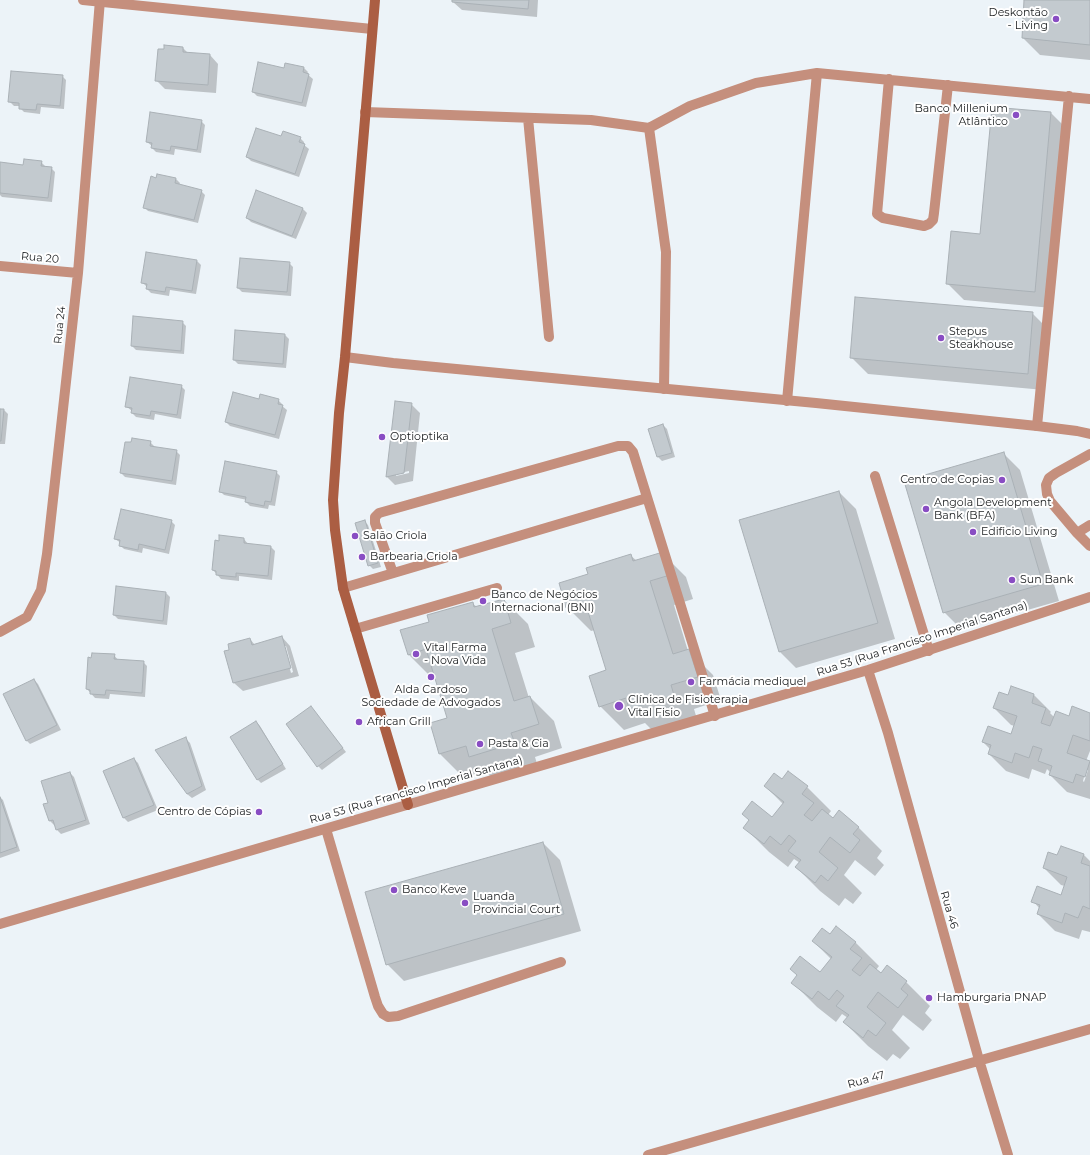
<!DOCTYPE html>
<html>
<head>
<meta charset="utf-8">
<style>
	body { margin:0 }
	canvas { display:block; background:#ecf3f8 }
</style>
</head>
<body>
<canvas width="1090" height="1155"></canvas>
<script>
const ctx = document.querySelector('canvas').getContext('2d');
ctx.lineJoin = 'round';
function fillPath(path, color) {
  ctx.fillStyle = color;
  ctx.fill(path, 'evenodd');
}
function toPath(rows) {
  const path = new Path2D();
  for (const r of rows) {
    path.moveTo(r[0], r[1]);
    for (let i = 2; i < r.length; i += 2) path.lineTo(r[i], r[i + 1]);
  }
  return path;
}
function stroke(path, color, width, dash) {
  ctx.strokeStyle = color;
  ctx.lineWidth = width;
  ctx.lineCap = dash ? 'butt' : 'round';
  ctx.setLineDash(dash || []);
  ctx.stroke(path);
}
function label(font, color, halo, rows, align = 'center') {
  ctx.font = font + ' Montserrat,sans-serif';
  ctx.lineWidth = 4;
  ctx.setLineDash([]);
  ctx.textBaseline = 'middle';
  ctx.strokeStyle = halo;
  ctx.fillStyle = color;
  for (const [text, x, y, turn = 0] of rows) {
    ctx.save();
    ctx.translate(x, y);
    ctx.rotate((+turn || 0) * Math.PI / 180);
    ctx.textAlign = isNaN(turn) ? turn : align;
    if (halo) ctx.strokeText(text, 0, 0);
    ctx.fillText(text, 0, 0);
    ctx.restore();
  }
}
fillPath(toPath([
	[453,0,538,0,537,17,462,10,453,2],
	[1025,0,1090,0,1090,60,1040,55,1023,38],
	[183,48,188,53,210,55,218,64,216,93,165,89,156,80],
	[286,64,304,68,308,72,307,74,313,79,306,107,257,96,253,92,285,69],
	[62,76,66,80,64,109,41,107,40,114,24,112,20,108,20,106,14,106,10,102],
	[993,108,1051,113,1068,130,1052,308,964,300,947,283,981,235],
	[201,121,205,125,201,153,175,149,174,155,156,152,152,148,152,146,147,142],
	[282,138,300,138,304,142,304,145,309,149,299,177,251,161,247,157],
	[41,162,45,166,45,168,51,168,55,172,52,202,2,197,0,195,0,171],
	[157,179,176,179,180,183,179,185,201,191,205,195,198,223,148,211,144,207],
	[303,209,307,213,296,239,251,222,247,218],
	[197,261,201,265,196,294,170,290,169,296,151,293,147,289,147,287,142,282],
	[289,263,293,267,291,296,242,292,238,288],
	[1032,313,1049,330,1044,390,868,374,851,357],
	[134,318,182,322,186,326,184,354,136,350,132,346],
	[285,335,289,339,286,368,238,364,234,360],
	[181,386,185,390,181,419,155,414,154,420,136,417,132,413,132,411,127,407],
	[259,400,278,400,282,404,282,406,287,410,279,439,230,426,226,422],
	[411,404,420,413,413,481,395,485,387,477],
	[409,471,409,473,396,476,396,474],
	[0,408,0,410,4,410,8,414,5,444,0,444],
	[663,425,667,429,675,457,662,461,658,457,650,429],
	[150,442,154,446,154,448,176,451,180,455,176,485,125,477,121,473],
	[1003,453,1020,470,1059,601,961,629,944,612],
	[276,472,280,476,275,506,269,505,268,509,250,506,246,502,247,500,224,495,220,491],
	[839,492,856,509,895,639,796,668,779,651],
	[171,521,175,525,169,554,143,548,142,553,124,549,120,545,121,543,115,539],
	[364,521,368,525,381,567,373,569,369,565],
	[244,539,248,544,271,547,275,551,272,580,239,576,239,581,221,579,213,570],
	[662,553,686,577,693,599,674,605,688,651,689,651,713,675,721,700,694,709,697,719,654,732,645,723,624,730,600,706,608,671,595,630,591,631,567,607,589,574,630,555,637,561],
	[117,587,166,593,170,597,167,625,118,619,114,615],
	[504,600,528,624,535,647,515,653,529,698,530,697,554,721,562,748,535,757,538,767,494,780,485,771,464,778,440,754,448,718,436,677,432,678,408,654,430,622,472,603,477,607],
	[282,637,290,646,299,676,243,691,234,683,225,652,230,650,250,639,255,645],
	[284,646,286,646,293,672,291,673],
	[114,655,118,660,143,662,147,666,145,697,110,694,109,699,95,698,87,689],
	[34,680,38,684,61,730,30,744,26,740],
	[1011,687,1034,695,1051,712,1050,713,1054,717,1069,717,1090,714,1090,751,1086,761,1090,762,1090,799,1067,792,1050,775,1051,773,1047,769,1045,774,1032,769,1029,779,1006,771,989,754,990,749,983,742,1012,736,1015,726,1011,725,994,708,1008,697],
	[1086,770,1088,770,1084,782,1083,781],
	[311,707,346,752,322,770,318,766],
	[256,722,260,726,286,769,261,783,257,779],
	[186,739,190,743,206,790,192,798,187,794],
	[134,759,138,763,158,810,128,822,124,818,105,771],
	[70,773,74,777,90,824,61,834,57,830,55,824,54,825,50,821,49,804],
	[782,780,807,787,831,811,828,815,833,820,858,827,882,851,877,858,884,865,875,876,855,860,844,875,862,893,853,904,845,898,839,906,820,891,796,867,800,863,794,859,788,867,769,852,745,828,772,818,783,804,765,786],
	[0,797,3,800,20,851,0,858],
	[543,843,560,860,581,931,404,981,387,964],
	[1084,855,1090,861,1090,932,1082,930,1079,939,1055,931,1038,914,1040,909,1033,901,1061,896,1065,886,1061,885,1044,868,1058,857],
	[830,935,855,942,879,966,876,970,881,975,887,967,906,982,930,1006,925,1013,932,1020,923,1031,903,1015,892,1030,910,1048,900,1059,893,1054,887,1061,868,1046,844,1022,848,1018,842,1014,836,1022,817,1007,793,983,798,976,791,969,820,973,831,959,813,941]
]), '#0003');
const building = toPath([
	[452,0,529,0,528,9,452,2,452,0],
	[1024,0,1090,0,1090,45,1022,38,1024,0],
	[164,45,183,47,183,52,210,54,208,85,155,81,158,49,164,49,164,45],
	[258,62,284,68,285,63,304,67,303,72,309,74,302,103,252,92,258,62],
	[11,71,63,75,60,106,37,104,36,110,19,109,19,103,8,102,11,71],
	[992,107,1051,112,1035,292,946,284,951,231,980,234,992,107],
	[150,112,202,120,197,150,171,146,170,151,151,148,152,143,146,142,150,112],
	[256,128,281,136,283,131,301,137,299,142,305,144,295,174,246,157,256,128],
	[24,159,42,161,41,166,52,167,48,198,0,193,0,162,23,165,24,159],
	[157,174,176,178,175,183,202,190,194,220,143,208,151,176,156,178,157,174],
	[256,190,303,208,292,236,246,218,256,190],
	[146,252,197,260,192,291,166,287,165,292,146,289,147,284,141,283,146,252],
	[240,258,290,262,287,292,237,288,240,258],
	[855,297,1033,312,1028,374,850,358,855,297],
	[133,316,183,321,181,351,131,346,133,316],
	[235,330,285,334,283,364,233,360,235,330],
	[130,377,182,385,177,415,151,411,150,416,131,413,132,408,125,407,130,377],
	[233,392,259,399,260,394,279,399,278,404,283,405,275,435,225,422,233,392],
	[395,401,412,403,404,473,386,477,395,401],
	[0,409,4,409,1,441,0,441,0,409],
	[663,424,672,453,657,457,648,429,663,424],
	[132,438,151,441,150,446,177,450,172,481,120,473,125,442,131,442,132,438],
	[1004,452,1043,584,943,613,904,481,1004,452],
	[225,461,277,471,271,502,265,501,264,506,245,502,246,497,219,492,225,461],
	[839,491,878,623,779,652,739,520,839,491],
	[121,509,172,520,165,550,139,544,138,550,119,546,120,540,114,539,121,509],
	[365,520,378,563,368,566,355,523,365,520],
	[219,535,244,538,244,543,271,546,268,576,236,573,236,577,216,575,216,571,212,570,215,540,219,541,219,535],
	[663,552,670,575,650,581,673,654,689,649,698,677,671,685,674,695,629,709,626,698,599,707,589,676,606,670,585,602,566,608,559,583,588,574,586,568,631,554,633,561,663,552],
	[116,586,166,592,163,621,113,615,116,586],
	[504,599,511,623,492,629,514,701,530,696,539,724,511,733,515,743,469,757,466,746,439,754,430,723,447,718,426,649,408,655,400,630,429,622,427,615,473,602,474,607,504,599],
	[282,636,291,668,233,683,224,651,229,650,228,644,250,638,252,645,282,636],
	[92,653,115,654,114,659,144,661,142,693,106,690,105,695,90,694,90,690,86,689,88,657,91,658,92,653],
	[34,679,57,725,26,741,3,694,34,679],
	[1011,686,1034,694,1032,703,1046,708,1041,723,1050,726,1056,711,1069,716,1072,706,1090,713,1090,741,1073,735,1067,753,1090,761,1085,777,1076,774,1073,783,1049,775,1052,766,1038,761,1042,749,1033,746,1029,758,1015,753,1012,763,988,754,991,745,982,742,988,726,1011,734,1017,716,993,708,999,692,1008,695,1011,686],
	[311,706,343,748,317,767,286,724,311,706],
	[256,721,283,764,257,780,230,737,256,721],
	[186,737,202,786,187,794,155,750,186,737],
	[134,758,154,805,123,818,103,771,134,758],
	[788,771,808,786,802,794,814,803,804,815,812,821,822,809,833,818,839,810,859,827,853,834,860,840,850,853,830,837,819,852,838,868,828,881,821,875,815,883,795,867,801,860,788,851,796,841,789,835,781,845,770,836,764,844,743,828,749,820,742,814,752,801,772,817,784,802,764,786,774,773,782,779,788,771],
	[70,772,86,820,56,830,53,820,49,821,43,804,48,803,41,781,70,772],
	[0,797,17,847,0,853,0,797],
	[543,842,564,914,386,965,365,892,543,842],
	[1061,846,1084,854,1081,863,1090,866,1090,909,1083,906,1078,918,1065,913,1062,923,1037,914,1040,905,1031,902,1037,886,1061,895,1067,877,1043,868,1048,852,1057,855,1061,846],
	[836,926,856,942,850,949,862,958,852,970,860,976,870,964,881,973,887,965,907,981,901,989,908,995,898,1008,878,992,867,1007,886,1023,876,1036,868,1030,863,1038,843,1022,849,1015,836,1006,844,996,837,990,829,1000,818,991,812,999,791,983,797,975,790,969,800,956,820,972,832,957,812,941,822,928,830,934,836,926]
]);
fillPath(building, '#c3cacf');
stroke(building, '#aab1b6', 1);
stroke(toPath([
	[889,79,877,214,883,218,924,226,929,224,933,220,934,213,948,85],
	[365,112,591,120,649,128,690,106,756,83,817,73,1090,99],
	[528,118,549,337],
	[649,128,666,252,664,389],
	[787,401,817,73],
	[1037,426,1069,96],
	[1090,454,1056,473,1049,478,1046,485,1047,494,1050,501,1077,533,1090,546],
	[875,476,929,651],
	[1077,533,1090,525],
	[393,573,375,523,375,517,379,513,618,446,628,446,633,452,715,716],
	[343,588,647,498],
	[355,629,497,588],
	[326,829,375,997,378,1006,383,1014,388,1017,398,1016,561,962]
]), '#c58f7d', 10);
stroke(toPath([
	[83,0,372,29],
	[0,266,78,273],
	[345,357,393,363,816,403,1037,426,1077,431,1090,434],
	[0,632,27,617,41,590,47,554,78,273,100,0],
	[868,670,888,733,979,1060,1008,1155],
	[0,924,868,670,1090,597],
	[648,1155,1090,1029]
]), '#c58f7d', 10);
stroke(toPath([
	[375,0,345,357,339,413,333,500,335,530,343,588,408,805]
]), '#ab5e43', 10);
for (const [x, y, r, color] of [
	[1056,19,4,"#894dc3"],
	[1016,115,4,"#894dc3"],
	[941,338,4,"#894dc3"],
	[382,437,4,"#894dc3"],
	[1002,480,4,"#894dc3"],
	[926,509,4,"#894dc3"],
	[973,532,4,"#894dc3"],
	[355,536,4,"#894dc3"],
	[362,557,4,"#894dc3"],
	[1012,580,4,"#894dc3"],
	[483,601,4,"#894dc3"],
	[416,654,4,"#894dc3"],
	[431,677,4,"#894dc3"],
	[691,682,4,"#894dc3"],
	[619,706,5,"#894dc3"],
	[359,722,4,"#894dc3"],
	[480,744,4,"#894dc3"],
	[259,812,4,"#894dc3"],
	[394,890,4,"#894dc3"],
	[465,903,4,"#894dc3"],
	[929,998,4,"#894dc3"]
]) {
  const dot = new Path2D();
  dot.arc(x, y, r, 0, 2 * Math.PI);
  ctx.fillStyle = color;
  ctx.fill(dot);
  stroke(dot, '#fff', 1.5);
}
label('11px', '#1a1d1f', '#fff', [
	["Deskontão",1048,13,"right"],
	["- Living",1048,26,"right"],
	["Banco Millenium",1008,109,"right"],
	["Atlântico",1008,122,"right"],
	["Stepus",949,332],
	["Steakhouse",949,345],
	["Optioptika",390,437],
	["Centro de Copias",994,480,"right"],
	["Angola Development",934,503],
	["Bank (BFA)",934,516],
	["Edificio Living",981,532],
	["Salão Criola",363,536],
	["Barbearia Criola",370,557],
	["Sun Bank",1020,580],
	["Banco de Negócios",491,595],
	["Internacional (BNI)",491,608],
	["Vital Farma",424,648],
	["- Nova Vida",424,661],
	["Farmácia mediquel",699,682],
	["Alda Cardoso",431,690,"center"],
	["Sociedade de Advogados",431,703,"center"],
	["Clínica de Fisioterapia",628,700],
	["Vital Fisio",628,713],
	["African Grill",367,722],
	["Pasta & Cia",488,744],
	["Centro de Cópias",251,812,"right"],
	["Banco Keve",402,890],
	["Luanda",473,897],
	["Provincial Court",473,910],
	["Hamburgaria PNAP",937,998]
], 'left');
label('11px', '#1a1d1f', '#fff', [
	["Rua 20",40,258,5],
	["Rua 24",60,325,-84],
	["Rua 53 (Rua Francisco Imperial Santana)",922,639,-18],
	["Rua 53 (Rua Francisco Imperial Santana)",416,790,-16],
	["Rua 46",949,910,74],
	["Rua 47",866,1080,-16]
]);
</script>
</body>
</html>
